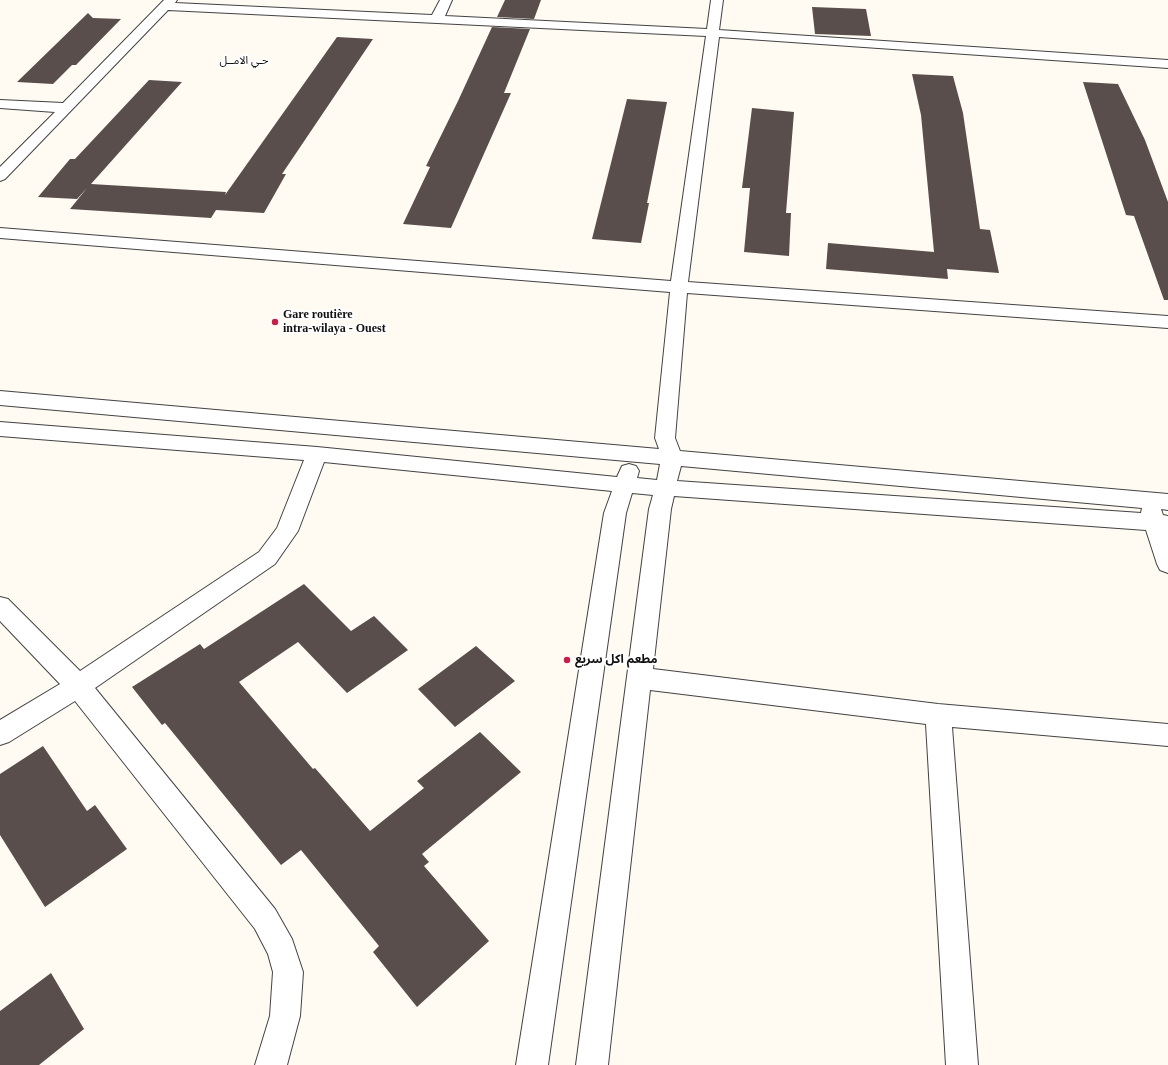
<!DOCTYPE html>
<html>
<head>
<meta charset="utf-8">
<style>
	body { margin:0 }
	canvas { display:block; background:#fffaf2 }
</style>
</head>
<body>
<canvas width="1168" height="1065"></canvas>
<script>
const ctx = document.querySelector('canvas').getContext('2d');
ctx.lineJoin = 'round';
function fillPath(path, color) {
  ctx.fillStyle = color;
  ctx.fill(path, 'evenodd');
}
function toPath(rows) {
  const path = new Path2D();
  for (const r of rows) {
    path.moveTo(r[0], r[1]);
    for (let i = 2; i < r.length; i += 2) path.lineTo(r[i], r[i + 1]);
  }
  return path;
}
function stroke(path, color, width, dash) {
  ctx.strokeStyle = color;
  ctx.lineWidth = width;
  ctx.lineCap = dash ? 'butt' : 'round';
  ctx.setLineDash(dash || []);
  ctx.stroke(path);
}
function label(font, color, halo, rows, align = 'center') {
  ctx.font = font + ' "Times New Roman","Noto Sans Arabic",serif';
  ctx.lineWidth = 4;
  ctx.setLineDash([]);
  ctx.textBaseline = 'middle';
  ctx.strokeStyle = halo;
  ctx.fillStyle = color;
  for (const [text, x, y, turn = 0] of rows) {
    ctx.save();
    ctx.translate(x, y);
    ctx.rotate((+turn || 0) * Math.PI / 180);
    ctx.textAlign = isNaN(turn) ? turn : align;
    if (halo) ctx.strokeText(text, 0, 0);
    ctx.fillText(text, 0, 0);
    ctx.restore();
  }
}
fillPath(toPath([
	[505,0,541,0,534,19,497,17],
	[812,7,866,9,871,36,815,34],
	[88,13,93,18,121,19,76,65,72,65,53,84,17,82],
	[492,27,530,29,504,93,511,93,451,228,403,224,430,167,426,166,458,101],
	[337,37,373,39,282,174,286,174,264,213,216,210,211,218,70,209,87,188,77,199,38,197,70,159,75,159,149,80,182,82,91,184,226,192,225,195],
	[912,74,953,76,963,113,980,229,990,230,999,273,947,269,948,279,826,269,828,243,934,252,921,115],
	[1083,82,1118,84,1145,140,1168,202,1168,300,1164,300,1134,216,1126,215],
	[627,99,667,102,647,203,649,203,641,243,592,239],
	[752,108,794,112,786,213,791,213,789,256,744,252,750,188,742,188],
	[304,584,351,631,374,616,408,650,347,693,298,642,239,682,313,769,315,768,370,831,424,788,417,781,480,732,521,772,422,854,429,862,424,866,489,941,417,1007,373,952,379,946,301,850,281,865,165,723,162,725,132,687,200,644,204,649],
	[476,646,515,681,455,727,418,689],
	[43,746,87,811,95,805,127,849,45,907,0,835,0,774],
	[51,973,84,1029,39,1065,0,1065,0,1011]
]), '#594e4b');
const street = toPath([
	[164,0,177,0,175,3,432,15,440,0,452,0,445,16,707,29,711,0,723,0,719,30,1168,60,1168,68,719,37,688,282,1168,316,1168,328,687,293,675,438,680,451,1168,494,1168,510,1161,509,1163,515,1168,516,1168,573,1160,570,1157,564,1146,530,674,496,671,509,653,669,938,704,1168,724,1168,746,952,727,978,1065,946,1065,926,724,650,690,608,1065,576,1065,649,509,653,495,632,493,626,513,548,1065,516,1065,604,513,612,491,324,462,298,531,275,564,95,688,275,909,292,939,303,972,300,1016,287,1065,255,1065,270,1016,273,972,268,954,255,929,75,701,9,742,0,745,0,720,60,684,0,621,0,597,8,599,80,671,259,552,277,528,304,460,0,436,0,422,317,447,617,477,622,466,629,464,636,466,639,471,637,478,657,480,660,464,0,405,0,391,659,449,655,438,670,292,0,238,0,228,671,281,706,36,168,10,5,179,0,181,0,167,55,112,0,108,0,100,63,103,164,0],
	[681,466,1142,508,1141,513,677,481,681,466]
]);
stroke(street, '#434343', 2);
fillPath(street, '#fff');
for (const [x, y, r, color] of [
	[275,322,4,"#c72048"],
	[567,660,4,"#c72048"]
]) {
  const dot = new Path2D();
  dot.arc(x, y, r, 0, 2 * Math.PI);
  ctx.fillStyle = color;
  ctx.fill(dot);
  stroke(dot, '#fff', 1.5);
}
label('11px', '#101010', '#fff', [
	["حـي الامــل",244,61]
]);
label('bold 12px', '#101010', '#fff', [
	["Gare routière",283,315],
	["intra-wilaya - Ouest",283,329],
	["مطعم اكل سريع",575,660]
], 'left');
</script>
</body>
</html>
